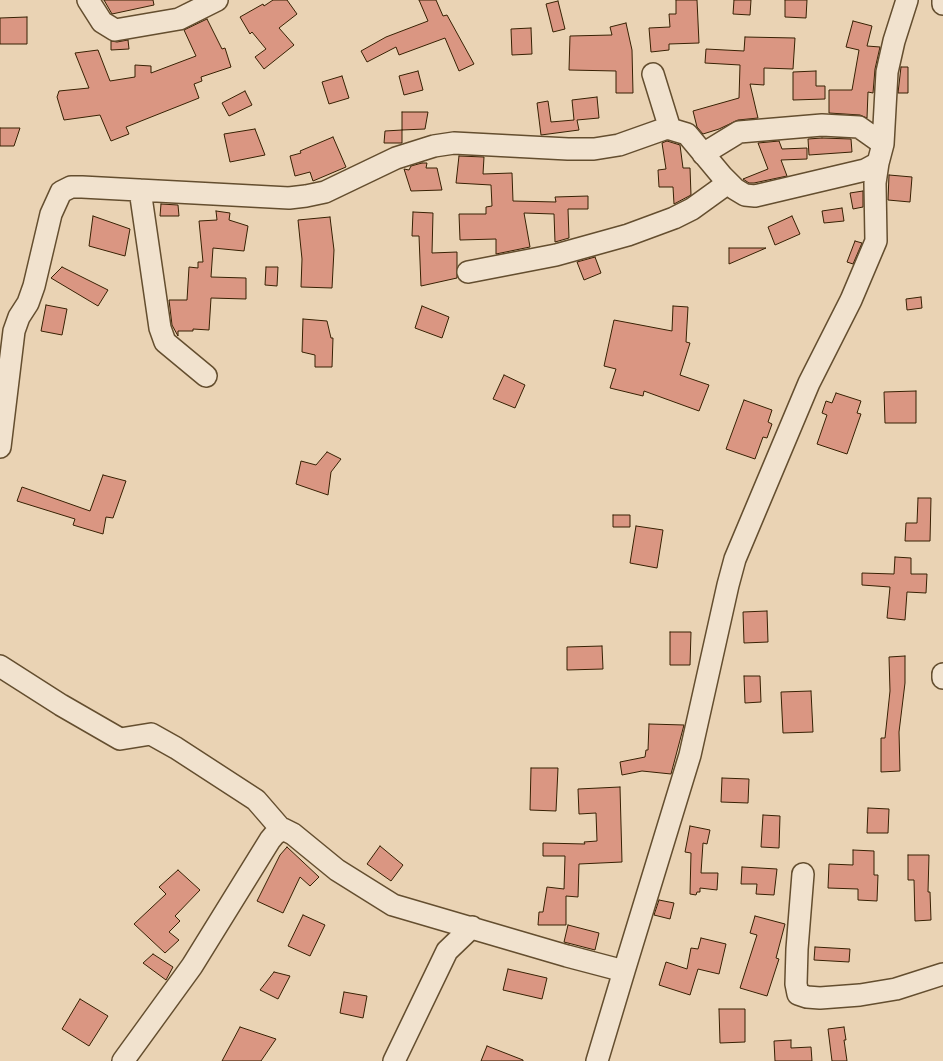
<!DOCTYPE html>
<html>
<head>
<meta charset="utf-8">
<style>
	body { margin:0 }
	canvas { display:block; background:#ead3b4 }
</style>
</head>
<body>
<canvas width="943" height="1061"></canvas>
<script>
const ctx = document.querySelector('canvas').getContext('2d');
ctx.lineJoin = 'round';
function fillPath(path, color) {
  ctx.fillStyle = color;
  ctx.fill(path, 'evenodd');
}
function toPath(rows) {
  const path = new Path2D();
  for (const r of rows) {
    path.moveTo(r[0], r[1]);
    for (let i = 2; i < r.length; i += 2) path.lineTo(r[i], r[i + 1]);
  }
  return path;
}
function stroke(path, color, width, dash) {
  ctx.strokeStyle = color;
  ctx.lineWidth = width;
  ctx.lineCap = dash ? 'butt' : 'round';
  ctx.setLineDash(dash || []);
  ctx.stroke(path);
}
const building = toPath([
	[104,0,153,0,154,5,112,14,104,0],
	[273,0,287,0,297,14,279,28,294,45,264,69,255,57,266,49,252,32,250,34,240,17,263,4,264,6,273,0],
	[419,0,436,0,443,16,447,15,474,64,459,71,445,38,399,55,396,47,367,62,361,51,386,37,428,21,419,0],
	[676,0,697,0,699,43,669,44,669,50,651,52,649,28,670,27,669,14,676,14,676,0],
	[734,0,751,0,750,15,733,14,734,0],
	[785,0,807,0,806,18,785,17,785,0],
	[558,1,565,29,553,32,546,4,558,1],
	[27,17,27,44,0,44,0,18,27,17],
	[207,19,222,49,225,48,231,67,201,77,202,81,194,84,199,98,126,127,129,134,111,141,100,115,64,120,57,97,59,91,89,88,75,53,98,50,110,81,135,77,135,65,151,66,151,73,196,56,184,30,207,19],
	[853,21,872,26,867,46,880,47,875,69,873,93,868,92,867,118,860,115,829,113,829,90,852,90,859,50,846,47,853,21],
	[626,23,632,50,633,93,616,93,616,71,569,70,570,36,612,35,610,27,626,23],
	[531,28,532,54,512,55,511,29,531,28],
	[745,37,795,38,793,69,764,68,764,85,750,84,758,118,738,120,719,129,703,134,697,127,693,111,739,98,740,65,705,63,706,49,744,51,745,37],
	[128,40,129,49,111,50,111,41,117,42,128,40],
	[901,67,908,67,908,93,898,93,901,67],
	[418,71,423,90,404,95,399,76,418,71],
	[816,71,816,86,825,86,825,99,793,100,793,72,816,71],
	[342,76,349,98,329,104,322,82,342,76],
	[245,91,252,105,229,116,222,103,245,91],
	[597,97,599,118,577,120,579,130,541,135,537,103,548,101,551,122,574,120,572,100,597,97],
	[402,112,428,112,425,129,402,130,402,112],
	[0,128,20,128,14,146,0,146,0,128],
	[255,129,265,155,230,162,224,134,255,129],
	[402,130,402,143,384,143,385,131,402,130],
	[333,137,346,167,313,181,310,172,295,176,290,156,301,153,300,151,333,137],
	[822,138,851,139,852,152,809,155,808,139,822,138],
	[667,141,680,145,683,168,690,168,691,195,674,204,673,187,659,187,658,170,666,169,662,143,667,141],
	[779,141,782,149,807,148,807,159,781,160,787,176,754,183,749,183,743,179,768,169,758,143,779,141],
	[459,156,484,157,483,174,512,173,513,201,556,202,555,197,588,196,588,209,568,209,569,238,555,242,554,214,524,213,530,247,496,254,496,239,460,240,459,214,486,214,486,207,492,206,491,185,456,183,459,156],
	[422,163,427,163,426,168,437,168,442,190,411,191,404,169,409,170,411,166,422,163],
	[889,175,912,177,910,202,888,200,889,175],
	[863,191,863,207,853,209,850,193,863,191],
	[161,204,178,205,179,216,160,216,161,204],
	[842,208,844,221,824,223,822,211,842,208],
	[216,211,230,213,229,220,248,226,244,251,213,248,211,277,246,278,246,299,211,298,209,330,193,329,193,331,178,331,178,336,172,325,169,300,187,300,189,267,198,268,198,262,203,262,199,221,217,220,216,211],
	[413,212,433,213,432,253,457,252,457,278,421,286,419,236,412,236,413,212],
	[93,216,130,229,125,256,89,246,93,216],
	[792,216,800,234,775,245,768,227,792,216],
	[330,217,334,250,332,288,301,287,302,259,298,220,330,217],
	[855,241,862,243,853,264,847,262,855,241],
	[729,248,766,248,729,264,729,248],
	[595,257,601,273,584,280,577,262,595,257],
	[62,267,108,290,98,306,51,278,62,267],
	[266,267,278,267,277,286,265,285,266,267],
	[921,297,922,308,907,310,906,299,921,297],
	[46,305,67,309,62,335,41,331,46,305],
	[422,306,449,317,442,338,415,328,422,306],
	[673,306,688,307,686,342,690,343,680,375,709,385,699,411,644,391,643,396,610,388,616,369,604,366,614,320,672,331,673,306],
	[303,319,327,321,331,338,333,338,332,367,315,367,315,355,302,352,303,319],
	[504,375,525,385,515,408,493,399,504,375],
	[916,391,916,423,885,423,884,392,916,391],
	[836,393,861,401,857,413,861,414,847,454,817,444,827,415,822,413,826,401,832,403,836,393],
	[744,400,772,410,768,422,772,424,767,438,763,437,755,459,726,449,744,400],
	[327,452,341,459,331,472,328,495,296,484,301,461,316,465,327,452],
	[103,475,126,481,113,518,106,517,103,534,73,525,75,519,17,501,22,487,90,511,103,475],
	[918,498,931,498,930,541,905,541,906,523,917,523,918,498],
	[613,515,630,515,630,527,613,527,613,515],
	[636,526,663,530,657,568,630,563,636,526],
	[895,557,911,558,911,574,927,574,926,593,907,592,905,620,887,618,890,587,862,585,862,573,894,574,895,557],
	[767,611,768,642,744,643,743,612,767,611],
	[670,632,691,632,690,665,670,665,670,632],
	[602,646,603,669,567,670,567,647,602,646],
	[905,656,905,683,899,732,900,771,881,772,881,738,885,738,890,691,889,657,905,656],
	[744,676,760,676,761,702,745,703,744,676],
	[811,691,813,732,783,733,781,692,811,691],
	[649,724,684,725,671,774,642,771,622,775,620,762,645,757,646,750,648,750,649,724],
	[531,768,558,768,556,811,530,810,531,768],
	[722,778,749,779,748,803,721,802,722,778],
	[620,787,622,862,579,864,578,897,566,896,566,925,538,925,539,912,543,912,547,887,564,889,565,856,543,856,543,843,585,844,584,842,597,841,596,813,579,814,578,789,620,787],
	[868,808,889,809,888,833,867,833,868,808],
	[763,815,780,816,779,848,761,847,763,815],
	[690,826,710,830,707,844,703,843,701,873,718,873,717,890,700,888,700,892,697,892,696,895,690,894,691,853,685,852,690,826],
	[380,846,403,865,391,881,367,864,380,846],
	[287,847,319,877,310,886,300,877,283,913,257,901,280,855,287,847],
	[853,850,874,851,874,875,878,875,877,901,858,900,858,889,828,888,829,864,853,865,853,850],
	[908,855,929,855,928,892,930,892,931,920,915,921,914,880,908,880,908,855],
	[742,867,777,869,774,895,756,894,757,884,741,884,742,867],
	[178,870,200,890,175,916,180,921,169,932,179,940,165,953,134,924,166,894,159,887,178,870],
	[659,900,674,903,670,919,654,915,659,900],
	[303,915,325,925,310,956,288,946,303,915],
	[755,916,785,924,776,958,779,959,767,996,740,988,757,935,750,933,755,916],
	[568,925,599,933,595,950,564,942,568,925],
	[701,938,726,944,719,974,698,969,690,995,659,985,666,962,687,969,691,948,698,949,701,938],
	[815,947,850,949,849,962,814,960,815,947],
	[153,954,173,967,166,980,143,963,153,954],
	[508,969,547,978,542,999,503,990,508,969],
	[274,972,290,976,278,999,260,990,274,972],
	[344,992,367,996,363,1018,340,1013,344,992],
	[80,999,108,1016,89,1046,62,1029,80,999],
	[719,1009,745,1009,745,1042,720,1043,719,1009],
	[240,1027,276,1039,261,1061,222,1061,240,1027],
	[844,1027,846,1040,844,1040,847,1061,832,1061,828,1029,844,1027],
	[791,1040,791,1048,811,1047,812,1061,775,1061,774,1041,791,1040],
	[487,1046,523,1060,523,1061,481,1061,487,1046]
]);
fillPath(building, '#da9682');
stroke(building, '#372103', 1);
const minor = toPath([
	[88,0,102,22,115,30,179,19,217,0],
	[943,0,943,4],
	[653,74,670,129],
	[703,154,739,132,822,125,859,127,883,144],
	[140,190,160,328,165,342,206,376],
	[468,272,556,255,628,235,674,218,692,209,728,183],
	[0,447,14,331,19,317,28,303,34,286,51,214,61,192,71,187,82,187,289,198,306,196,325,192,396,158,434,146,454,143,568,149,594,149,619,145,667,128,687,134,722,176,735,189,745,195,755,196,865,170,878,163,883,144,887,72,894,41,907,0],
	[0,666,61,705,120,739,151,734,176,748,256,800,282,830],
	[943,674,943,678],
	[803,874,797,949,796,984,798,994,807,997,820,998,860,995,896,989,943,974],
	[624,971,690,755,728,585,735,559,809,383,851,300,876,241,875,183,878,163],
	[123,1061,192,966,270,840,275,834,283,829,293,834,337,870,393,905,567,956,624,971,597,1061],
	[394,1061,447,951,472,927]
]);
stroke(minor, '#644e2f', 24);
stroke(minor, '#f1e2ce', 21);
</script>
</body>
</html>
